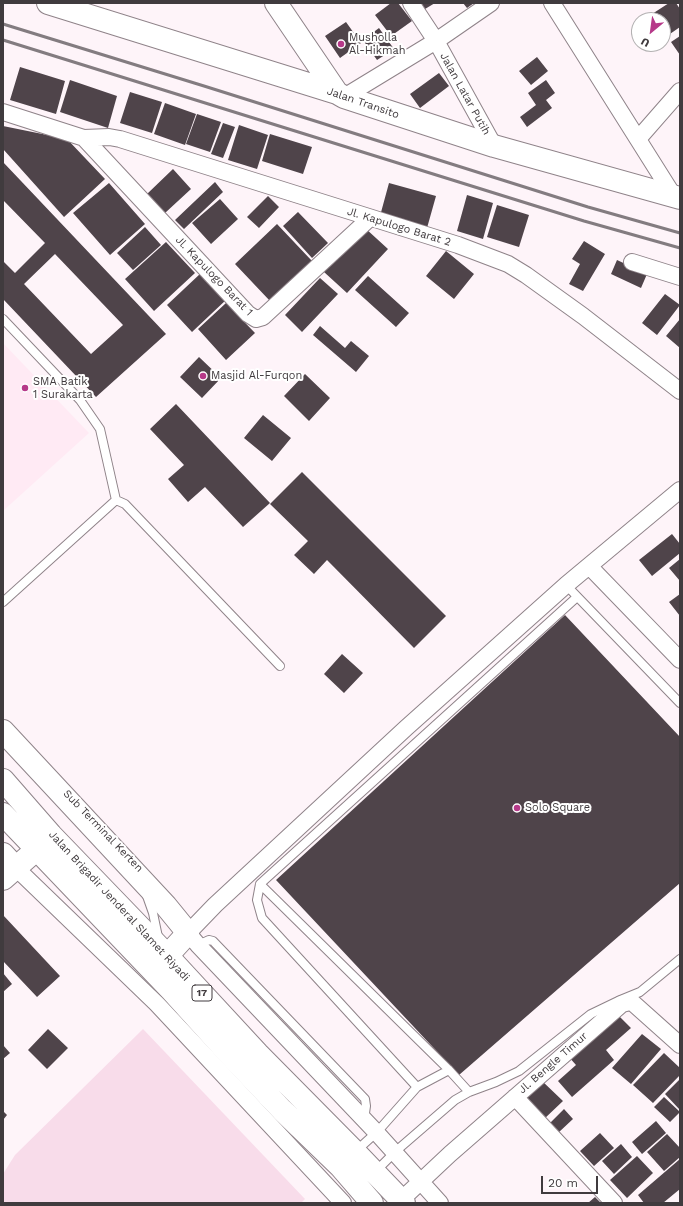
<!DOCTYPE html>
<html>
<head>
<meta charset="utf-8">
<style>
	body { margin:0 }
	#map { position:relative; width:683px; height:1206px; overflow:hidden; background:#fef4f9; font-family:"Work Sans",sans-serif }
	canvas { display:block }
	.frame { position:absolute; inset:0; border:4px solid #403b3e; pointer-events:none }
	.north { position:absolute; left:631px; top:12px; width:40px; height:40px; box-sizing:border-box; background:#fff; border:1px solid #b3b1b2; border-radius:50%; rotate:209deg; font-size:11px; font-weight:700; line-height:16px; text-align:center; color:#403b3e }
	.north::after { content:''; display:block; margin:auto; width:14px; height:18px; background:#b63989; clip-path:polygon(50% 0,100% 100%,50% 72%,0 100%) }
	.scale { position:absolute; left:541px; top:1176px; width:57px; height:18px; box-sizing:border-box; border:2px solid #403b3e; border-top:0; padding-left:5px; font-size:12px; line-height:14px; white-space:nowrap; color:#403b3e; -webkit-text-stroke:3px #fff; paint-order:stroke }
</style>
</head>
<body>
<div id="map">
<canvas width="683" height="1206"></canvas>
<div class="frame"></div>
<div class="north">U</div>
<div class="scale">20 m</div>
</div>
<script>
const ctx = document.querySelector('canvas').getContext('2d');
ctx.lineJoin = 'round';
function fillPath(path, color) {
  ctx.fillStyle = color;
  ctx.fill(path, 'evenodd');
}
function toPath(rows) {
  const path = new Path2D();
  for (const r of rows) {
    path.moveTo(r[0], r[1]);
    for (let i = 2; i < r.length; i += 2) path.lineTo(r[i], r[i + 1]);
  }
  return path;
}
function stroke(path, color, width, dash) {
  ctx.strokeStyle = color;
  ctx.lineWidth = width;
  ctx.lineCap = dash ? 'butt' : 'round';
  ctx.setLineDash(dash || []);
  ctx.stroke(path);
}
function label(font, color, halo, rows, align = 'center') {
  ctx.font = font + ' "Work Sans",sans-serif';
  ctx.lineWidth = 4;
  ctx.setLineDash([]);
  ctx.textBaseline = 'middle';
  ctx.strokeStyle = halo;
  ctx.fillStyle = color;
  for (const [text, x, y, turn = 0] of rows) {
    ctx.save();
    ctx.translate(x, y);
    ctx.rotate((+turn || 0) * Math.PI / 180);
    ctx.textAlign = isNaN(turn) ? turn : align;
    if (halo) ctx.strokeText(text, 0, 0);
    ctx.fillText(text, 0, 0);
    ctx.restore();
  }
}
fillPath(toPath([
	[3,343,89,433,3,511]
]), '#ffeaf4');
fillPath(toPath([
	[143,1029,305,1199,301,1203,3,1203,3,1174,15,1155]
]), '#f8dcea');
fillPath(toPath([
	[391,3,398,3,412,21,391,36,375,15],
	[421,3,435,3,425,9],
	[463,3,474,3,467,8],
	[669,3,676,3,680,9,680,27,667,36,663,30,663,20,656,20,652,14],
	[346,22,361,43,340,58,325,36],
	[379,28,394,49,377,60,363,40],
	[680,36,680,55,671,42],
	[537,57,548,71,531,85,519,71],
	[20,67,65,81,56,114,10,100],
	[439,73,449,86,420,108,410,94],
	[70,80,117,96,108,128,60,112],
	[546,80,555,93,546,100,552,108,527,127,520,117,536,105,528,93],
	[130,92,162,102,152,133,120,123],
	[165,103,196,114,185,145,154,134],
	[197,114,221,122,210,152,186,144],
	[223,123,235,127,223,158,211,154],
	[239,125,268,135,257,169,228,160],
	[3,126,67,139,105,179,64,217,3,149],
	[270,134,312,147,303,174,262,161],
	[3,162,166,334,96,397,3,299,3,261,15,273,45,243,3,200],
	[55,254,123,325,91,354,24,284],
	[173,169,191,189,165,213,147,194],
	[215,182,223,192,184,229,175,220],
	[109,183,145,224,110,255,73,213],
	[389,183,436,196,427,228,380,216],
	[467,195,493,203,483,239,457,231],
	[268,196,279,207,259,228,247,217],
	[220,199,238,219,211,244,192,223],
	[497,205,529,215,519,247,487,237],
	[298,212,328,243,312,258,283,226],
	[277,224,312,261,270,301,235,264],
	[145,227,161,245,133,270,117,253],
	[365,228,388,249,347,293,324,272],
	[584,241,605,254,583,291,569,284,580,264,572,259],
	[166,242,195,273,154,311,125,279],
	[446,251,474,274,454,299,426,276],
	[617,260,647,274,641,288,611,274],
	[201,273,227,299,192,332,167,305],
	[368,276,409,313,396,327,355,290],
	[320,278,338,294,302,332,285,315],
	[665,294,680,305,657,335,642,323],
	[226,303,255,333,226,360,198,329],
	[680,319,680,348,666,336],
	[320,326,345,348,351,341,369,356,356,372,313,335],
	[199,357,221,378,202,398,180,377],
	[305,374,330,398,309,421,284,396],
	[176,404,270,503,243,527,205,487,188,502,168,479,184,465,150,429],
	[263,415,291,438,272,461,244,438],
	[302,472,446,616,414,648,327,560,314,574,294,555,308,541,270,504],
	[672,534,680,544,680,553,652,576,639,560],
	[680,559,680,581,669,568],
	[680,594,680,616,669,602],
	[565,615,680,737,680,883,459,1075,276,880],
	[342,654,363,673,344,693,324,674],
	[3,915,60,976,37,997,3,961],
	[3,973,12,984,3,992],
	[617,1014,631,1028,606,1050,614,1060,572,1097,558,1081,576,1065,568,1056],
	[48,1029,68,1048,47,1069,28,1050],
	[642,1034,661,1049,631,1084,612,1068],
	[3,1045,10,1053,3,1059],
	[664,1053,680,1068,680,1075,653,1103,633,1085],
	[680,1079,680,1110,665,1094],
	[541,1080,563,1101,543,1120,522,1099],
	[664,1097,680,1112,670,1122,654,1107],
	[564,1109,573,1119,558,1133,549,1124],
	[3,1111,7,1115,3,1120],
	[656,1121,666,1133,642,1154,632,1142],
	[600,1133,614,1148,594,1166,580,1151],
	[667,1134,680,1148,680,1157,664,1171,647,1152],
	[621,1144,632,1157,614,1174,602,1161],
	[637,1156,653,1173,627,1198,610,1180],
	[680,1159,680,1189,663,1203,644,1203,638,1195],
	[595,1197,601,1203,588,1203]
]), '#4f444a');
const lane = toPath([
	[3,319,80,400,100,429,116,500],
	[566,585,680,703],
	[3,602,116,500,125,504,280,666],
	[260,884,449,1070,469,1092],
	[147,896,153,913,158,937],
	[198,945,209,940,213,941,365,1099,366,1106,364,1120],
	[417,1087,449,1070],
	[356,1151,378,1131,417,1087,262,918,257,900,260,884,577,597],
	[375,1172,396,1151,455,1100,469,1092,496,1082,519,1071,591,1014,618,1001,640,992,680,959]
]);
const street = toPath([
	[411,3,436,41,494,146],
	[552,3,673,195],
	[344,97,436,41,491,3],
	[3,112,84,138,109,137,120,139,458,245,508,264,526,275,583,316,680,391],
	[84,138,248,314,256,319,263,317,370,218],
	[638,139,680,91],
	[632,262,680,277],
	[589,566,680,660],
	[16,868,157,1004,343,1203],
	[515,1097,614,1203],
	[401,1200,450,1154,622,1004,630,1002,633,1003,680,1045],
	[440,1203,376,1132,198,945,188,933,215,905,406,728,566,585,680,490]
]);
const secondary = toPath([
	[48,3,337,93,344,97,494,146,680,198],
	[276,3,337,93],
	[3,854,16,868],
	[3,879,36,850],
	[167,956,188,933]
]);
const primary = toPath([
	[3,731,166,906,188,933]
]);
const highway = toPath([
	[3,780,51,835,160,948,258,1054,355,1152,404,1203],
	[3,814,171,990,227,1052,282,1110,340,1166,372,1203]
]);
stroke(lane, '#8f8389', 10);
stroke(street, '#8f8389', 18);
stroke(secondary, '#8f8389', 24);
stroke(primary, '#8f8389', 24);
stroke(highway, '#8f8389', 24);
stroke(lane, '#fff', 8);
stroke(street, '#fff', 16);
stroke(secondary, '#fff', 22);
stroke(primary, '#fff', 22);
stroke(highway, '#fff', 22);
stroke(toPath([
	[3,24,204,86,588,207,680,233],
	[3,40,584,221,680,248]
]), '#837c80', 3);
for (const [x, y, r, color] of [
	[341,44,4,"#b63989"],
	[203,376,4,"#b63989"],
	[25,388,4,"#b63989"],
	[517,808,4,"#b63989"]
]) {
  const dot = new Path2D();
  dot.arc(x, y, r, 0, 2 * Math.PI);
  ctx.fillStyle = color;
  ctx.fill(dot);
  stroke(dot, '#fff', 1.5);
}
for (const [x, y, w] of [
	[202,993,20]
]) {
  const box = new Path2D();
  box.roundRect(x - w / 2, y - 8, w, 16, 3);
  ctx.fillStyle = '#fff';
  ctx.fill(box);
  stroke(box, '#403b3e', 1);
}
label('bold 10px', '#403b3e', null, [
	["17",202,993]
]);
label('11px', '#403b3e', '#fff', [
	["Musholla",349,38],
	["Al-Hikmah",349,51],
	["Masjid Al-Furqon",211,376],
	["SMA Batik",33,382],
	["1 Surakarta",33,395],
	["Solo Square",525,808]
], 'left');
label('11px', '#403b3e', '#fff', [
	["Jalan Latar Putih",465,94,61],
	["Jalan Transito",363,103,19],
	["Jl. Kapulogo Barat 2",399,227,17],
	["Jl. Kapulogo Barat 1",214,276,46],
	["Sub Terminal Kerten",103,831,46],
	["Jalan Brigadir Jenderal Slamet Riyadi",119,906,47],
	["Jl. Bengle Timur",553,1063,-41]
]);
</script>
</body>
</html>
